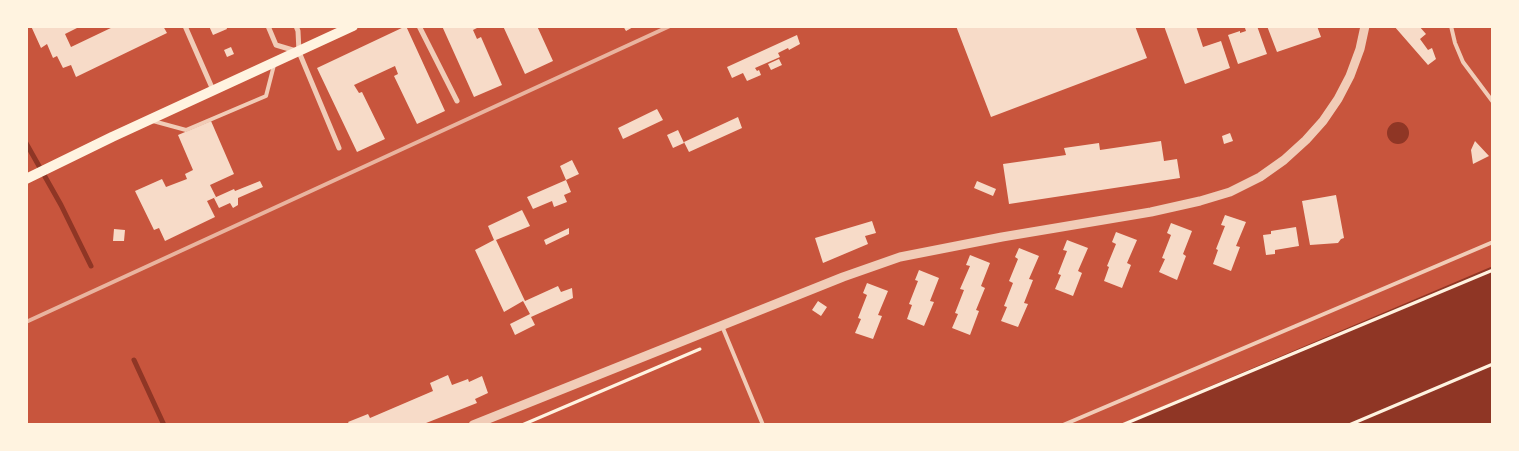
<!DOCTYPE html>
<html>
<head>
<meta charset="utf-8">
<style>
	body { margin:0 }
	#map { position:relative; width:1519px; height:451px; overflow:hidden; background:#c8553d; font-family:"Space Grotesk",sans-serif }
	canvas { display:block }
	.frame { position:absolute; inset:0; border:28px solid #fff3e0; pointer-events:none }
</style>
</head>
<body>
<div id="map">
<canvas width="1519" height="451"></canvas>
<div class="frame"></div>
</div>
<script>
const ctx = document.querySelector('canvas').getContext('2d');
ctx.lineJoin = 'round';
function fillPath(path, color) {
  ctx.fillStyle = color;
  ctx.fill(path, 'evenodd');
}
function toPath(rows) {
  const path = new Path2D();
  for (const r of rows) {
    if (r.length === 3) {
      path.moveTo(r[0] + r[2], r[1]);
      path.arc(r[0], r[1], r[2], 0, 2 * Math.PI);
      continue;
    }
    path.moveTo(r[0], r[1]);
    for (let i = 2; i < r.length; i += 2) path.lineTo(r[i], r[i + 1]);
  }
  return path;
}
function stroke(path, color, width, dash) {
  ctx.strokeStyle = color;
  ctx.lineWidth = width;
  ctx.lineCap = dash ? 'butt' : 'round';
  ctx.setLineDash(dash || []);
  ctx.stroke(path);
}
fillPath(toPath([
	[1398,133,11],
	[1493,266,1493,425,1119,425]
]), '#8f3625');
stroke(toPath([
	[26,143,61,205,91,266],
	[134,360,164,425]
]), '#8f3625', 5);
fillPath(toPath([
	[31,26,81,26,65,34,71,47,115,26,163,26,167,33,76,77,71,65,63,68,57,56,53,58,47,44,41,48],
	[209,26,226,26,227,29,213,35],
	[406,26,445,111,417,124,394,76,398,74,395,66,354,85,359,93,362,92,385,139,357,152,317,68],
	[442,26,481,26,473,30,477,39,481,37,502,85,474,97],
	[503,26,537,26,553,61,525,74],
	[623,26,635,26,626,31],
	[956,26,1135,26,1147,58,991,117],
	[1164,26,1196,26,1203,47,1221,41,1230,68,1185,84],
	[1257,26,1267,54,1238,64,1228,35,1240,31,1240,33,1246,31,1245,28],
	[1267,26,1317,26,1321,37,1277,52],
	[1394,26,1419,26,1426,34,1420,39,1428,50,1432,48,1436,59,1428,65],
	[797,35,800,44,789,50,788,48,778,53,780,57,755,68,757,71,759,70,761,75,747,81,743,73,732,78,727,67],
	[231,47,234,54,227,57,224,50],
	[779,59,782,65,771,70,768,64],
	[657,109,663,120,623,139,618,128],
	[738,117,742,128,689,152,684,142],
	[211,121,234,174,210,185,216,197,207,201,215,217,165,241,159,228,154,230,135,191,162,179,166,187,187,179,185,174,193,170,178,135],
	[678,130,684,143,673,148,667,135],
	[1230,133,1233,141,1224,144,1222,136],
	[1161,141,1164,161,1177,159,1180,178,1009,204,1003,164,1066,155,1064,148,1099,143,1100,150],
	[1475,141,1489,156,1473,164,1471,150],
	[572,160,579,174,566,180,571,192,564,195,567,202,554,207,552,201,533,209,527,197,566,180,560,166],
	[260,181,263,187,238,198,238,205,233,208,230,203,219,208,214,198,234,189,235,191],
	[977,181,996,189,993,196,974,188],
	[1336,195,1344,238,1341,239,1338,243,1310,245,1302,201],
	[522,210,530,226,496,240,525,301,558,286,561,292,572,288,573,298,531,317,535,325,515,335,510,324,530,314,523,301,504,312,475,250,494,240,488,226],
	[1225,215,1246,222,1236,246,1240,247,1231,271,1213,264,1218,250,1216,249,1225,226,1221,225],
	[872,221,876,233,865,236,868,244,823,263,815,238],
	[1171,223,1192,231,1183,254,1186,256,1177,280,1159,272,1165,259,1162,258,1171,235,1167,233],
	[1296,227,1299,246,1275,250,1275,254,1266,255,1263,235,1271,234,1271,231],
	[569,228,569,234,546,245,544,240],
	[114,229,125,230,124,241,113,241],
	[1116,232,1137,240,1127,263,1131,265,1122,288,1104,281,1109,267,1107,266,1116,244,1112,242],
	[1067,240,1088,248,1078,271,1082,273,1073,296,1055,289,1061,275,1058,274,1067,251,1063,250],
	[1019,248,1039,256,1029,279,1033,280,1024,303,1028,304,1018,327,1001,321,1007,307,1004,306,1013,283,1009,281,1018,259,1015,257],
	[970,255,990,263,981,286,985,288,976,310,979,311,970,335,952,328,958,314,955,313,964,290,960,289,970,266,966,265],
	[919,270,939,278,930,301,934,302,924,326,907,319,912,305,909,304,918,281,915,280],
	[867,283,888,291,878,315,882,316,873,339,855,333,861,319,858,318,867,295,863,293],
	[818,301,827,307,821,316,812,310],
	[448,375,452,385,468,379,469,382,482,376,488,393,475,399,477,403,421,425,350,425,348,422,368,414,370,418,433,391,430,383]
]), '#f7dbc8');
stroke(toPath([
	[522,425,700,349],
	[1122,425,1493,270],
	[1349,425,1493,364]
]), '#fff3e0', 3);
stroke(toPath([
	[1451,26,1455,43,1463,62,1493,102],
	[153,121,186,130,266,96,274,65],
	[722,326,763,425],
	[1063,425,1493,242]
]), '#f1ccb7', 4);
stroke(toPath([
	[185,26,213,90],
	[268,26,276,45,296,51],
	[296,26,298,31,299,52,339,148],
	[419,26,457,101]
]), '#f1ccb7', 5);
stroke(toPath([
	[473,425,843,277,900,257,1002,237,1151,212,1200,201,1230,192,1260,177,1284,160,1306,140,1323,121,1338,99,1350,76,1360,49,1365,26]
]), '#f1ccb7', 9);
stroke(toPath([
	[26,179,112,137,353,26]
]), '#fff3e0', 10);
stroke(toPath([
	[26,322,670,26]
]), '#e9b49f', 4);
</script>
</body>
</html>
